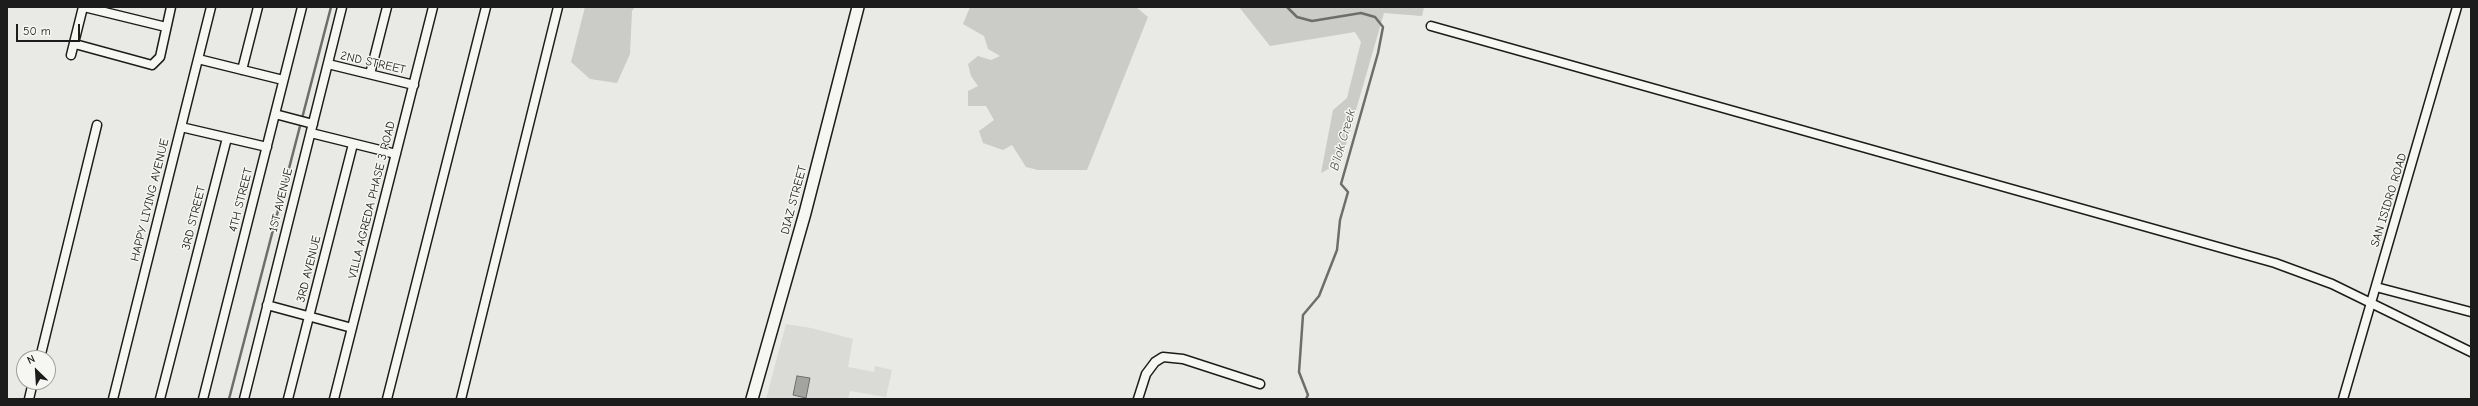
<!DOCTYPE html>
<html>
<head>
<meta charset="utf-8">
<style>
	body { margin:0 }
	#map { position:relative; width:2478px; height:406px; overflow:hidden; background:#e9e9e5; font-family:"Comic Neue",sans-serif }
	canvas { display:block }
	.frame { position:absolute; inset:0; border:8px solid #1c1c1c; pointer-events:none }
	.north { position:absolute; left:16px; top:350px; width:40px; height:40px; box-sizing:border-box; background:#f6f6f2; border:1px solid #9f9f9c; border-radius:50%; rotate:335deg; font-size:11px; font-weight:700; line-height:16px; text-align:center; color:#1c1c1c }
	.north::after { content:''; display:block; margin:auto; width:14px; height:18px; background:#1c1c1c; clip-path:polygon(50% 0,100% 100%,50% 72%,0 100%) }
	.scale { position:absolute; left:16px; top:24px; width:64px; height:18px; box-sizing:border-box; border:2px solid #1c1c1c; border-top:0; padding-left:5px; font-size:12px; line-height:14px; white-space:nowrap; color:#1c1c1c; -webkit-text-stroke:3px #f6f6f2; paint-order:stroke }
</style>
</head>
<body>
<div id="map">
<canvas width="2478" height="406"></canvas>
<div class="frame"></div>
<div class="north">N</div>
<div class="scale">50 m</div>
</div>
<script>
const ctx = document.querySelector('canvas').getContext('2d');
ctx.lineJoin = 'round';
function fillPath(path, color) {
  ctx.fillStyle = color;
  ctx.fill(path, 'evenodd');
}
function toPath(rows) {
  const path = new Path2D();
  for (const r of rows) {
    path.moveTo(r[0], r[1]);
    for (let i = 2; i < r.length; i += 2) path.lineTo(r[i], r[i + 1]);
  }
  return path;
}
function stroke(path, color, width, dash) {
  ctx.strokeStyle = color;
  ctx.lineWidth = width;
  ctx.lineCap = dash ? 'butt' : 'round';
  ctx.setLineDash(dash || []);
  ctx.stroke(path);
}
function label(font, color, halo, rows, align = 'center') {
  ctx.font = font + ' "Comic Neue",sans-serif';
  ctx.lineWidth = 3;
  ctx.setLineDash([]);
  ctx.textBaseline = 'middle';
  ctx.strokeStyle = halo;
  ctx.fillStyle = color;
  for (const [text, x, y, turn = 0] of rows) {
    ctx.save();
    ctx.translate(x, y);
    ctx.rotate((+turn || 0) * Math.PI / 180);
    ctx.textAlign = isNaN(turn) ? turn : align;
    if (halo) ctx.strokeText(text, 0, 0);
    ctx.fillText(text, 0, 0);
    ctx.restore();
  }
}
fillPath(toPath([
	[786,324,811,328,853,339,848,367,874,372,875,366,892,370,886,397,850,391,848,399,766,399]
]), '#dadad6');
fillPath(toPath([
	[585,7,635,7,632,11,630,54,617,83,590,79,571,62],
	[970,7,1136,7,1148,17,1087,170,1038,170,1026,167,1012,145,1003,150,983,143,979,131,994,120,986,106,968,106,968,91,978,86,971,76,968,64,978,56,991,60,1000,56,988,49,984,36,963,24],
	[1239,7,1424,7,1422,16,1384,13,1341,162,1321,173,1333,110,1347,98,1361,42,1355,32,1270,46]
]), '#cbcbc7');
const water = toPath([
	[797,376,810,378,806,398,793,395,797,376]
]);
fillPath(water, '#a3a3a1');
stroke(water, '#6d6d6c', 1);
stroke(toPath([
	[1287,7,1297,17,1312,21,1361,13,1375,17,1383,27,1378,53,1341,184,1348,192,1340,220,1337,250,1319,296,1303,315,1299,372,1308,395,1306,399],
	[229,399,331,7]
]), '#6d6d6c', 2.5);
const minor = toPath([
	[84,7,166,27],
	[1431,26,2275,263,2332,284,2471,352],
	[75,44,152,65,160,57,171,7],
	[71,55,83,7],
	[198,59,283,80],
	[328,64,414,85],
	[242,70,258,7],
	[370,74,387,7],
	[275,114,313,124],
	[181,127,267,147],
	[311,133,396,154],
	[2376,287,2471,312],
	[267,305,352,328],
	[40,358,97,125],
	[29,399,33,382],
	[113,399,211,7],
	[160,399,227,138],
	[203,399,302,7],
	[244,399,342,7],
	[288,399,353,144],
	[334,399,433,7],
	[387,399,486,7],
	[461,399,558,7],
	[1138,399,1146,374,1155,362,1163,357,1183,359,1260,384],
	[2343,399,2457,7]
]);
const major = toPath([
	[752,399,805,213,858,7]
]);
stroke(minor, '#1c1c1c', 11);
stroke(major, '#1c1c1c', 14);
stroke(minor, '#f6f6f2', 8);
stroke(major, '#f6f6f2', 11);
label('12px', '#1c1c1c', '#f6f6f2', [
	["2ND STREET",373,63,13],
	["HAPPY LIVING AVENUE",150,200,-76],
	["4TH STREET",241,200,-76],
	["1ST AVENUE",281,200,-76],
	["VILLA AGREDA PHASE 3 ROAD",372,200,-76],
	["DIAZ STREET",794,200,-75],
	["SAN ISIDRO ROAD",2389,200,-73],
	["3RD STREET",194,218,-76],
	["3RD AVENUE",309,269,-76]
]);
label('italic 13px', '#525251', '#f6f6f2', [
	["B'lok Creek",1343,140,-74]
]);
</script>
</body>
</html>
